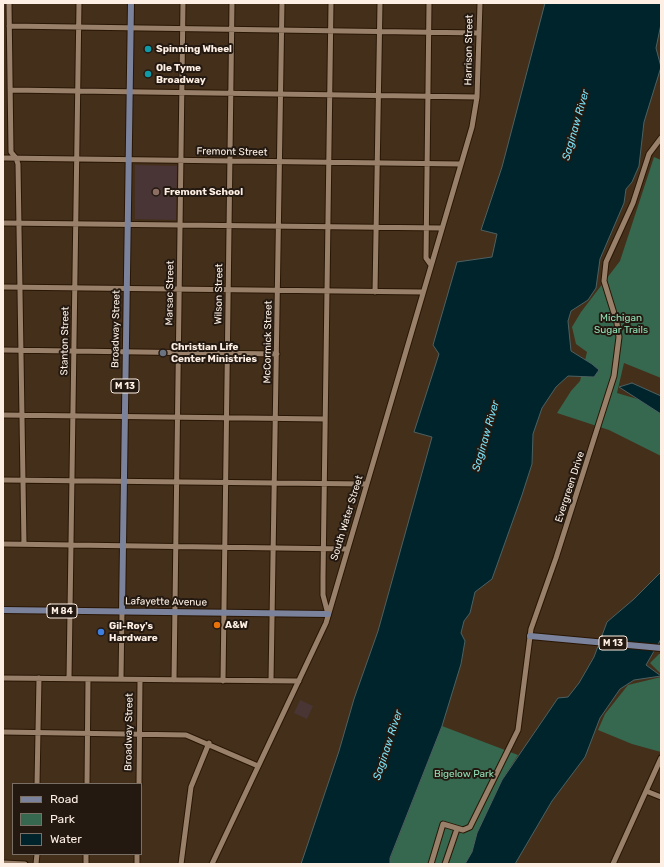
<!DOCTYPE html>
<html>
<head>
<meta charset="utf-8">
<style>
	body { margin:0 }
	#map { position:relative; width:664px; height:867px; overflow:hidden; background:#442f1b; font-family:Rubik,sans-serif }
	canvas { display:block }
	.frame { position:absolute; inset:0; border:4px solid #fdefe3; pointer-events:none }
	.legend { position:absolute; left:12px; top:783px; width:130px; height:72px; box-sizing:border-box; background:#231911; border:1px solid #7a6f65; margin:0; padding:5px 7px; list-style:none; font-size:12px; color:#fdefe3 }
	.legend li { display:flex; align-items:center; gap:8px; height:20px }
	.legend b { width:20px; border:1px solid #7a6f65 }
</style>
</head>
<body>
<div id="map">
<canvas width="664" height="867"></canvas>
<div class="frame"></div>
<ul class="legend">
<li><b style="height:5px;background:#7a829c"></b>Road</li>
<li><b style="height:11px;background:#35684e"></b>Park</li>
<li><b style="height:11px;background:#00242b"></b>Water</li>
</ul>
</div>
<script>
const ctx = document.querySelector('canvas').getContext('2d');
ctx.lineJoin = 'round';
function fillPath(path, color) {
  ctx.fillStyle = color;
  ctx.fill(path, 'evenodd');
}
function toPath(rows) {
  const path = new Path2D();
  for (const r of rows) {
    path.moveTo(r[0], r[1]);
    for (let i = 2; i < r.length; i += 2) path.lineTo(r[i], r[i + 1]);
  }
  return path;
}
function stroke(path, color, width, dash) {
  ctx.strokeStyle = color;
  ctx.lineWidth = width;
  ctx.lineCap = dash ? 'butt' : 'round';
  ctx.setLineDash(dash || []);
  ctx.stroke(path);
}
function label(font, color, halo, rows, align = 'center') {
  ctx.font = font + ' Rubik,sans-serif';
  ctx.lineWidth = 4;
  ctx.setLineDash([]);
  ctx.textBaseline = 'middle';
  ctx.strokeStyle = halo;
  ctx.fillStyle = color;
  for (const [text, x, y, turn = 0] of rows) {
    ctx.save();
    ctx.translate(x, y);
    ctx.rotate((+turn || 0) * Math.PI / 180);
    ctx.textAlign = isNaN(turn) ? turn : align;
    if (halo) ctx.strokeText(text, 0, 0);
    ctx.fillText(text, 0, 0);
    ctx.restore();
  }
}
fillPath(toPath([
	[300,700,313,706,307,719,294,713]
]), '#4a3535');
fillPath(toPath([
	[135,165,177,166,176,220,135,219]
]), '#4a3536');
fillPath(toPath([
	[654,157,661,160,661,378,624,363,617,393,661,406,661,456,609,430,557,413,571,391,580,381,587,352,576,344,572,327,581,312,620,261],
	[659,654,661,654,661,674,650,663],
	[661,677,661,752,632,744,598,730,605,714,628,685],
	[442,726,518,755,502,780,477,833,472,852,465,864,390,864,390,859]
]), '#35684e');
const water = toPath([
	[545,3,661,3,661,24,656,48,661,67,644,122,639,166,632,182,626,189,624,203,600,259,596,288,588,300,571,311,568,321,571,351,592,364,599,370,594,377,568,376,556,387,542,408,533,434,532,464,522,495,492,579,475,592,470,613,464,621,461,633,465,641,461,664,442,726,390,858,390,864,301,864,339,751,354,699,378,631,432,437,414,432,439,354,433,345,457,262,492,257,497,234,481,230,502,167,545,3],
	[632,383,661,396,661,414,619,387,632,383],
	[661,572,661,639,646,665,661,676,634,680,620,689,600,718,585,757,552,801,515,864,465,864,472,852,477,833,502,780,558,698,568,697,579,683,594,657,607,622,634,599,661,572]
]);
fillPath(water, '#00242b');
stroke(water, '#4c6162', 1);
const minor = toPath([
	[9,3,11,152,16,158,18,164,24,544],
	[429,3,426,258,431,265],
	[9,26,479,33],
	[11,90,477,97],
	[3,158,461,164],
	[3,223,442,228],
	[3,287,422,292],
	[375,292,380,3],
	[3,350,277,354],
	[3,415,325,419],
	[3,480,366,484],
	[3,544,347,549],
	[328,614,323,595,323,577,331,3],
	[3,678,299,681],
	[69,678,79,3],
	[121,679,122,612],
	[174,680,183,3],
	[223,681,232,3],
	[271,681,282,3],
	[3,732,186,735,258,766],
	[37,784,39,678],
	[87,784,88,679],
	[139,784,140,680],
	[646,791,661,797],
	[3,863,25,864],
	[36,864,37,854],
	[86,864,86,854],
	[137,864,137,854],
	[181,864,191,787,209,743],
	[212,864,326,623,472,127,477,97,480,3],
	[431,864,443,824,463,830,470,827,518,730,531,629,556,558,614,376,619,337,617,323,604,281,606,262,633,203,649,154,661,138],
	[445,864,457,829],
	[613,864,661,758]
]);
const major = toPath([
	[3,610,328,614],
	[122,612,131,3],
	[530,636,661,648]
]);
stroke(minor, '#291604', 7);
stroke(major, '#291604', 8);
stroke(minor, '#98806a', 5);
stroke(major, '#7a829c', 6);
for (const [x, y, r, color] of [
	[148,49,4,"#0f9aa8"],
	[148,74,4,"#0f9aa8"],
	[156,192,4,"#8d6e63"],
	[163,353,4,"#6b7280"],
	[217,625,4,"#e8710a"],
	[101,632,4,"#3f7fe0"]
]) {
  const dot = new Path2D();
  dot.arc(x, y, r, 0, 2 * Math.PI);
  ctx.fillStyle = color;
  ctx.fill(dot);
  stroke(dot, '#231911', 1.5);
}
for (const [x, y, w] of [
	[125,386,28],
	[62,611,30],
	[613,643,28]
]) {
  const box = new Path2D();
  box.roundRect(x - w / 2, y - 7, w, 14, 3);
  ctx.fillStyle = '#231911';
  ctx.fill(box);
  stroke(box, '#fdefe3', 1);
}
label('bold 9px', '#fdefe3', null, [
	["M 13",125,386],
	["M 84",62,611],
	["M 13",613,643]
]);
label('bold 10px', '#fdefe3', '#231911', [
	["Spinning Wheel",156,49],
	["Ole Tyme",156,68],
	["Broadway",156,80],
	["Fremont School",164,192],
	["Christian Life",171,347],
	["Center Ministries",171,359],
	["A&W",225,625],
	["Gil-Roy's",109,626],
	["Hardware",109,638]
], 'left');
label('10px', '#fdefe3', '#231911', [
	["Harrison Street",469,50,-89],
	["Fremont Street",232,152,1],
	["Marsac Street",170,293,-89],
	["Wilson Street",219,294,-89],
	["Broadway Street",116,329,-89],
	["Stanton Street",65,341,-89],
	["McCormick Street",268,342,-89],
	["Evergreen Drive",570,487,-72],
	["South Water Street",347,518,-73],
	["Lafayette Avenue",166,602,1],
	["Broadway Street",129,732,-89]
]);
label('10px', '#90e0b5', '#231911', [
	["Michigan",621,318],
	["Sugar Trails",621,330],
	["Bigelow Park",464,774]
]);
label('italic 11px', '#7ae1f6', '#231911', [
	["Saginaw River",576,125,-74],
	["Saginaw River",486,436,-74],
	["Saginaw River",388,745,-72]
]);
</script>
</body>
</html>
